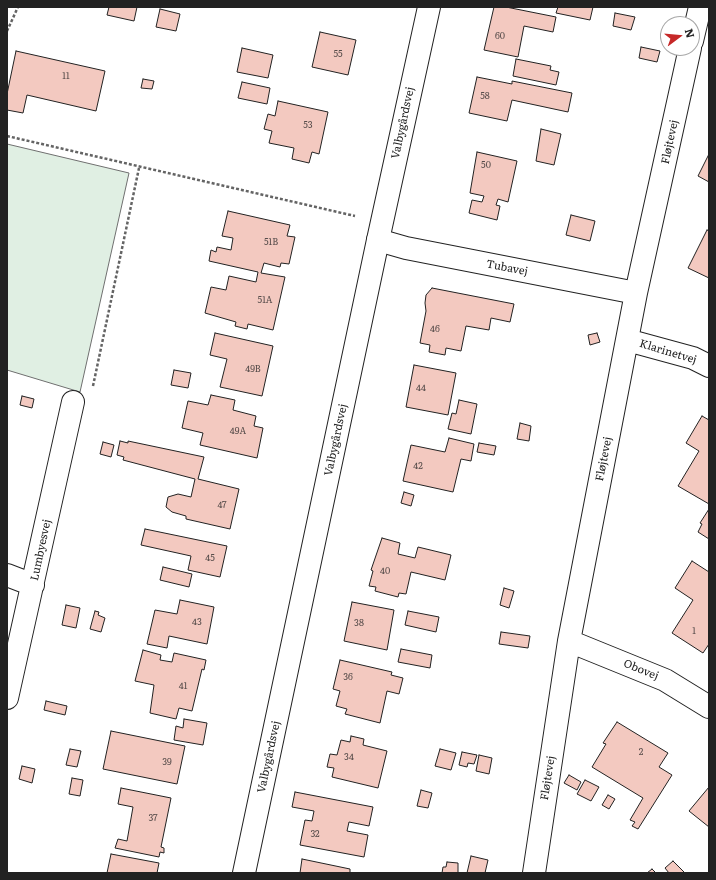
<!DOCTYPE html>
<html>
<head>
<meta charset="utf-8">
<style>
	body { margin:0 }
	#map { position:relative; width:716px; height:880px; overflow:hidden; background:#fff; font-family:Literata,serif }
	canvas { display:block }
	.frame { position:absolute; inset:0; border:8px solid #222; pointer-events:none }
	.north { position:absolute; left:660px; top:16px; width:40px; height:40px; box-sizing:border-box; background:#fff; border:1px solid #a7a7a7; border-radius:50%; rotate:74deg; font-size:11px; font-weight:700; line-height:16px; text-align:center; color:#222 }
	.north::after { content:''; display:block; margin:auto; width:14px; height:18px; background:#c62828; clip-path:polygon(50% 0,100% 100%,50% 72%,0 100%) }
</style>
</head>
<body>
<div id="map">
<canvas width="716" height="880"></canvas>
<div class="frame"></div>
<div class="north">N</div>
</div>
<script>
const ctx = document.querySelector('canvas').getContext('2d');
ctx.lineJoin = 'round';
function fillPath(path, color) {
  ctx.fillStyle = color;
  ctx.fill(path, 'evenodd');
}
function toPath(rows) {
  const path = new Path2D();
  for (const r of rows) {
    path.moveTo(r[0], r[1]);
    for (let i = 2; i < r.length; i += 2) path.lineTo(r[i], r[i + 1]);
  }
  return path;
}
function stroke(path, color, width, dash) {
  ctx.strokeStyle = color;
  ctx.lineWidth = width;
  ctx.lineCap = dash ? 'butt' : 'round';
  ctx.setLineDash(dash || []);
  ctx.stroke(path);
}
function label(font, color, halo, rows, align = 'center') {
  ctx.font = font + ' Literata,serif';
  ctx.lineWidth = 3;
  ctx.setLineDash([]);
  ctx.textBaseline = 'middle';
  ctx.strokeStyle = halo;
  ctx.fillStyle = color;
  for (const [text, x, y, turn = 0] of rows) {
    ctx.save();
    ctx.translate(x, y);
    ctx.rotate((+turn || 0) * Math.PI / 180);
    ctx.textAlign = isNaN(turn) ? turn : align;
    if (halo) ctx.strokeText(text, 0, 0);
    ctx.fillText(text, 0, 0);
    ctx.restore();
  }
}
const green = toPath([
	[7,144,129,173,80,392,7,370,7,144]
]);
fillPath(green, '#e0efe3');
stroke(green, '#6f6f6f', 1);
const building = toPath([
	[109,7,137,7,134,21,107,15,109,7],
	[494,7,506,7,556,17,553,32,524,26,518,57,484,50,494,7],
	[558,7,593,7,590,20,556,13,558,7],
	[160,9,180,14,176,31,156,27,160,9],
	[615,13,635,17,631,30,613,26,615,13],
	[320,32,356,40,348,75,312,67,320,32],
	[641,47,660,51,657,62,639,58,641,47],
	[242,48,273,55,268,78,237,72,242,48],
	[16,51,105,71,96,111,27,95,23,113,7,110,7,94,16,51],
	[516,59,551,66,550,70,559,72,556,85,513,76,516,59],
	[477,77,512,84,512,81,572,93,568,112,512,100,507,121,469,113,477,77],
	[143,79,154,81,152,89,141,88,143,79],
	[242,82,270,88,267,104,238,98,242,82],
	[278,101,328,112,319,154,312,152,309,163,292,159,294,148,269,143,272,131,264,129,268,114,275,116,278,101],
	[541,129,561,134,554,165,536,161,541,129],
	[477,152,517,161,508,202,498,199,496,205,500,206,497,220,469,213,472,200,482,202,484,196,470,193,477,152],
	[709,154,709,182,698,176,709,154],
	[228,211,290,225,287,236,295,237,289,264,281,263,280,267,264,263,261,273,285,277,273,330,248,324,247,329,235,326,236,322,205,313,211,287,226,290,229,276,256,282,258,272,209,261,211,250,216,252,217,247,231,250,233,238,222,236,228,211],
	[571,215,595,221,590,241,566,235,571,215],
	[707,230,709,231,709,278,688,268,707,230],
	[432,288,514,304,510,322,491,318,489,330,466,326,461,351,446,348,445,355,429,352,430,345,420,343,426,311,425,303,426,295,432,288],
	[215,333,273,346,262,396,220,387,227,359,210,355,215,333],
	[597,333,600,342,590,345,588,335,597,333],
	[414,365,456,373,448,415,406,407,414,365],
	[174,370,191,373,188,388,171,385,174,370],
	[211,395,235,400,233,410,256,416,254,426,263,428,257,458,200,445,203,433,182,428,188,401,208,405,211,395],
	[22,396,34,399,32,408,20,405,22,396],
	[459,400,477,404,471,434,448,429,452,413,456,414,459,400],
	[702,416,709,420,709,504,678,486,699,451,686,443,702,416],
	[520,423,531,426,529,441,517,439,520,423],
	[449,438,474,444,471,461,461,459,453,492,403,481,411,445,445,452,449,438],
	[120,441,128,443,128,441,204,457,198,479,239,489,230,529,186,519,186,516,172,512,166,507,168,497,178,494,191,497,195,479,123,460,124,457,117,455,120,441],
	[103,442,114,445,111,457,100,454,103,442],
	[479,443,496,446,494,455,477,452,479,443],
	[404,492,414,495,411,506,401,503,404,492],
	[709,509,709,539,698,532,702,524,700,523,709,509],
	[145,529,227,546,220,577,188,570,191,556,141,545,145,529],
	[382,538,400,543,398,554,415,558,418,547,451,555,445,580,411,572,406,594,399,593,398,597,375,591,376,587,369,586,373,571,371,570,382,538],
	[692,561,709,572,709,644,703,653,672,633,693,600,675,588,692,561],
	[163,567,192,574,189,587,160,580,163,567],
	[504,588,514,591,509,608,500,605,504,588],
	[180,600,214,607,207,644,169,636,167,648,147,644,155,610,177,614,180,600],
	[352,602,394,610,387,650,344,641,352,602],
	[66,605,80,608,76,628,62,625,66,605],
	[95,611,99,612,98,615,105,618,101,632,90,629,95,611],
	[408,611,439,617,436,632,405,625,408,611],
	[501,632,530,636,528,648,499,644,501,632],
	[401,649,432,655,430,668,398,662,401,649],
	[143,650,161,655,160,660,172,662,174,653,206,660,204,670,202,669,192,711,179,708,176,719,150,713,154,685,135,681,143,650],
	[340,660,392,672,391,675,403,678,399,694,387,691,380,723,345,714,347,709,336,706,340,691,333,689,340,660],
	[46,701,67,706,65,715,44,710,46,701],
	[184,719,207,723,203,745,174,740,176,726,183,728,184,719],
	[617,722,668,753,659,767,672,775,638,829,632,826,635,822,630,820,643,798,592,767,606,744,603,743,617,722],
	[111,731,185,746,177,784,103,769,111,731],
	[351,736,364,739,363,745,387,751,378,788,332,777,334,768,327,767,330,754,337,755,341,740,350,742,351,736],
	[70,749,81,751,77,767,66,765,70,749],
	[440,749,456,753,451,770,435,766,440,749],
	[462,752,477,755,474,764,468,763,467,767,459,765,462,752],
	[479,755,492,758,489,774,476,771,479,755],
	[22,766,35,769,32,783,19,779,22,766],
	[569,775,581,782,577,790,564,783,569,775],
	[72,778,83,780,80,796,69,794,72,778],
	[585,780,599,787,591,801,577,794,585,780],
	[709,787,709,827,689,811,709,787],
	[121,788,171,798,161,847,164,848,164,853,160,852,159,857,115,848,118,839,127,841,133,807,118,804,121,788],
	[421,790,432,793,428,808,417,806,421,790],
	[295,792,373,807,369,826,349,822,347,831,368,835,364,857,300,845,305,820,312,821,314,811,292,807,295,792],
	[608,795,615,799,609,809,602,805,608,795],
	[111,854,159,863,157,873,107,873,111,854],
	[471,856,488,860,485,873,467,873,471,856],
	[302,859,350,869,350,873,300,873,302,859],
	[673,861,685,873,669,873,665,868,673,861],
	[447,862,458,863,458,873,442,873,443,867,446,867,447,862],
	[652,869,656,873,647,873,652,869]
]);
fillPath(building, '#f3c9c0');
stroke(building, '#222', 1);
const street = toPath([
	[692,41,700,7],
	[378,240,406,248,636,293],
	[627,340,693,358,709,366],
	[7,575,33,585],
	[569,641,665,680,709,707],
	[7,698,73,402],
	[534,873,569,641,636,293,690,48]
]);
const secondary = toPath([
	[244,873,378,240,429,7]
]);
stroke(street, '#222', 24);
stroke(secondary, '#222', 24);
stroke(toPath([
	[7,31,18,7],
	[7,136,355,216],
	[93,386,139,168]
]), '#646464', 2.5, [3, 2]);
stroke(street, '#fff', 22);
stroke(secondary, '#fff', 22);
label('9px', '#564c4a', null, [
	["60",500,36],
	["55",338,54],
	["11",66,76],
	["58",485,96],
	["53",308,125],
	["50",486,165],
	["51B",271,242],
	["51A",265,300],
	["46",435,329],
	["49B",253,369],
	["44",421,388],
	["49A",238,431],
	["42",418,466],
	["47",222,505],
	["45",210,558],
	["40",385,571],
	["43",197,622],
	["38",359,623],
	["1",694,631],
	["36",348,677],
	["41",183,686],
	["2",641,752],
	["34",349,757],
	["39",167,762],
	["37",153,818],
	["32",315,834]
]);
label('11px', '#222', '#fff', [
	["Valbygårdsvej",403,123,-78],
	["Fløjtevej",670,142,-78],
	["Tubavej",507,268,11],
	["Klarinetvej",668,352,17],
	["Valbygårdsvej",336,440,-78],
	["Fløjtevej",604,459,-79],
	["Lumbyesvej",41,550,-78],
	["Obovej",641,670,22],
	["Valbygårdsvej",269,757,-78],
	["Fløjtevej",548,778,-81]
]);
</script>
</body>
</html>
